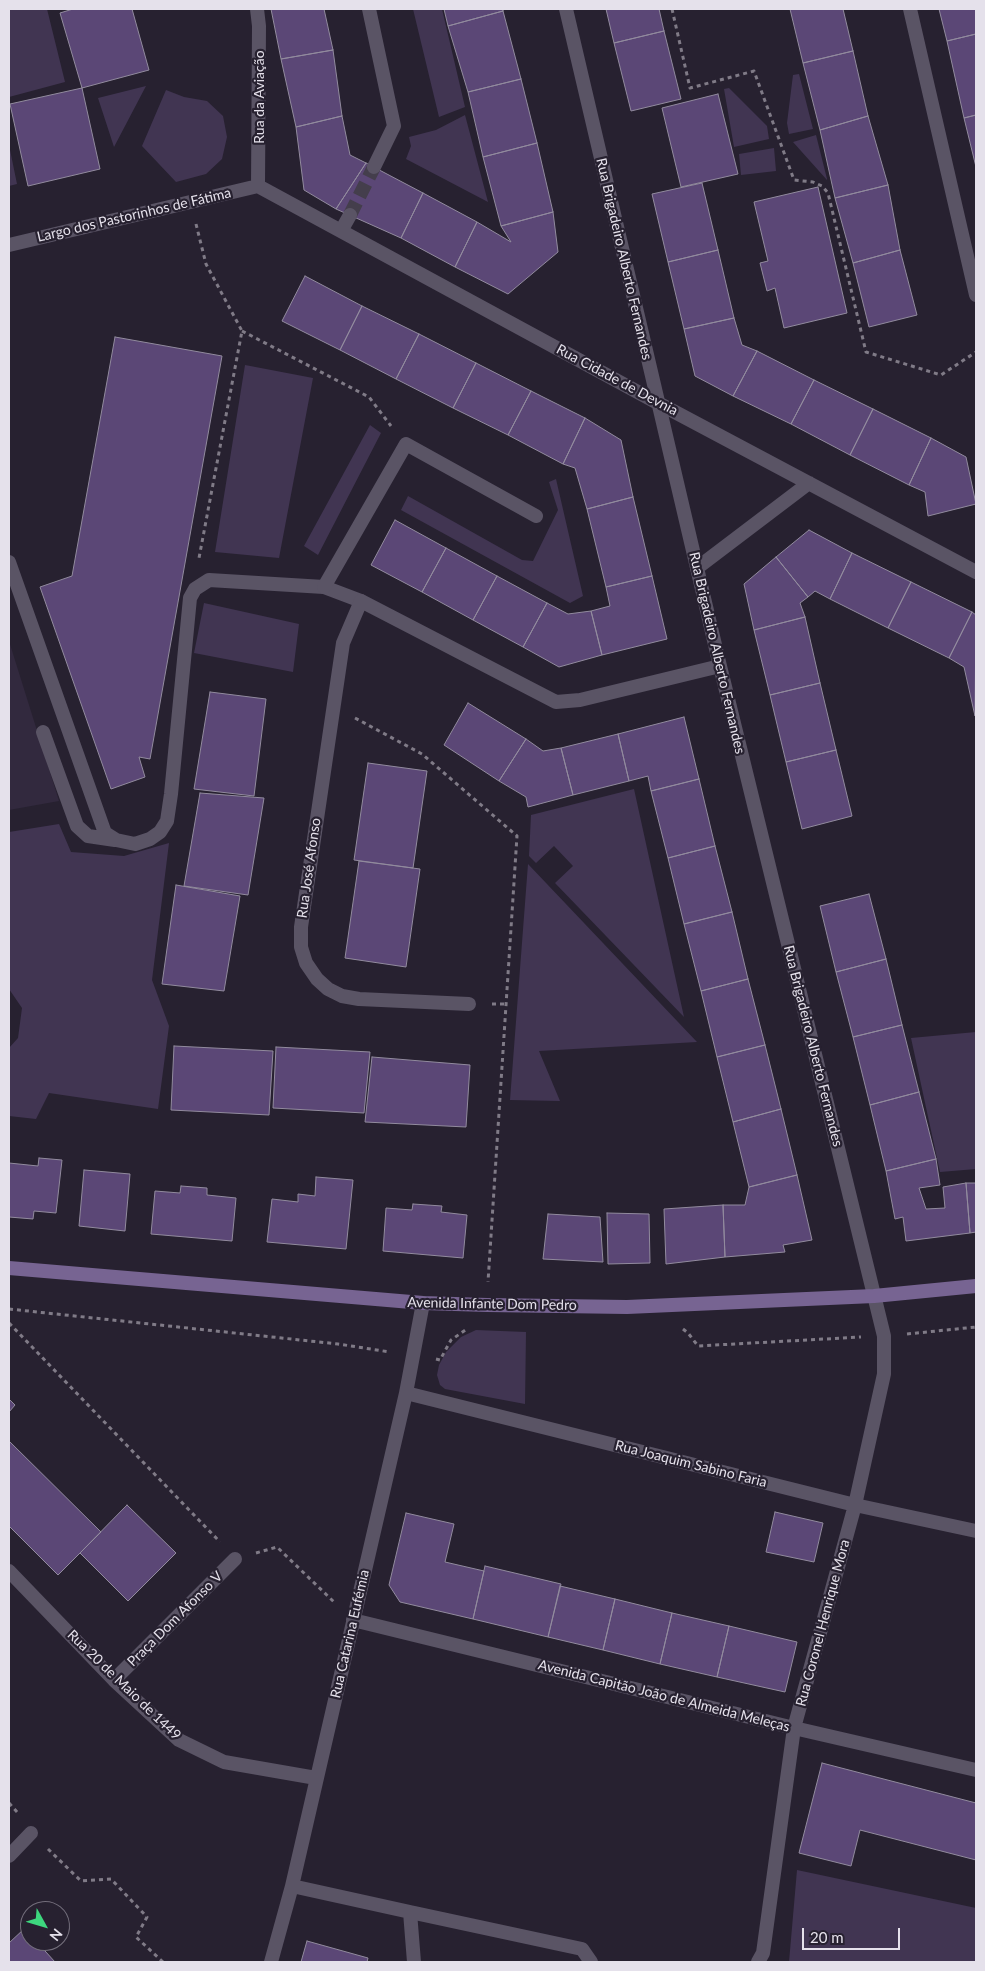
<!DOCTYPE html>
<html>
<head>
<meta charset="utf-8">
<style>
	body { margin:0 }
	#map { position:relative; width:985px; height:1971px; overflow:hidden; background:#272130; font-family:Lato,sans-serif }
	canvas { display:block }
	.frame { position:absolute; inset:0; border:10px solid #e5e1eb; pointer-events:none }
	.north { position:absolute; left:20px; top:1901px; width:50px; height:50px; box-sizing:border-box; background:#272130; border:1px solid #736e7b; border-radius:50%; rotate:129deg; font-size:14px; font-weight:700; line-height:20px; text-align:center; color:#e5e1eb }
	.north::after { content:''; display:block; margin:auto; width:18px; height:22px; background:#3dd77e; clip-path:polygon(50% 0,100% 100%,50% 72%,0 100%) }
	.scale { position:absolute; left:802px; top:1928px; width:98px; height:22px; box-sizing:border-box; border:2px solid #e5e1eb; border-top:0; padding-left:6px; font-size:15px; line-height:18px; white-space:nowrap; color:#e5e1eb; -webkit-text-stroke:4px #272130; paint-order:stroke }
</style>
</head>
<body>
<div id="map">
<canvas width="985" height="1971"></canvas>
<div class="frame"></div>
<div class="north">N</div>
<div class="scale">20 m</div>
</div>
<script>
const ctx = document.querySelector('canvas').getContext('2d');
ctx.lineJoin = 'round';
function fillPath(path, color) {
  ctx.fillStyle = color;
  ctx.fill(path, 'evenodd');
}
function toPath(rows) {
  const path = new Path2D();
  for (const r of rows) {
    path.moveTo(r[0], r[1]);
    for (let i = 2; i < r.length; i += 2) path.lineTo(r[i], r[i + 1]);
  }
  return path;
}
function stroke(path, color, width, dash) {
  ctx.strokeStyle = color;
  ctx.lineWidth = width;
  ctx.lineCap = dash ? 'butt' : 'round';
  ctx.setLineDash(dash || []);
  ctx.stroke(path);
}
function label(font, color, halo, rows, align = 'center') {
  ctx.font = font + ' Lato,sans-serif';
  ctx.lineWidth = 4.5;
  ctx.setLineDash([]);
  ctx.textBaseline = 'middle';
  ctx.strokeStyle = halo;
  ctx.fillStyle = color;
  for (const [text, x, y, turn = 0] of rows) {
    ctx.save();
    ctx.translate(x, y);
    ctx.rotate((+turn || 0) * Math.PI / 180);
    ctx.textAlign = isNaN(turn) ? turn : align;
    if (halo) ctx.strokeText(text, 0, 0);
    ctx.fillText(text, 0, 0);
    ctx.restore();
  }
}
fillPath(toPath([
	[9,641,59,801,9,810]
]), '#32293e');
fillPath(toPath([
	[9,9,47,9,65,82,9,97],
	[413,9,442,9,465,107,439,117],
	[799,74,813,129,789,134,787,123,793,75],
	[146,86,114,147,98,98],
	[729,88,767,126,769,139,734,147,724,89],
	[166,90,184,97,207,101,223,116,227,137,222,159,206,174,176,182,142,146],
	[465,115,488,202,406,159,411,146,409,137,436,130],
	[816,135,827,179,827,180,793,142],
	[9,145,17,184,9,186],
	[774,148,776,171,741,175,739,154],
	[245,365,313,378,279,558,215,552],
	[370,425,381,433,318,555,304,546],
	[556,479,583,596,570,603,401,510,408,496,522,560,533,561,558,510,549,482],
	[204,603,299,624,293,672,194,653],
	[634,789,684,1017,555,883,573,866,554,846,536,863,529,856,531,815],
	[59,824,71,852,124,856,169,843,152,980,169,1026,158,1109,49,1093,36,1119,9,1116,9,1048,18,1038,22,1008,9,989,9,832],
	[528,864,697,1042,539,1051,560,1101,510,1100],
	[976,1032,976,1169,940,1172,911,1038],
	[476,1330,526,1332,525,1404,445,1389,440,1385,437,1375,439,1365,446,1352,461,1337],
	[797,1870,976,1908,976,1962,789,1962]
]), '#413552');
const building = toPath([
	[73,9,132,9,149,70,82,88,60,13,73,9],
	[271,9,324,9,333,50,281,59,271,9],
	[444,9,503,9,503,11,448,26,444,9],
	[606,9,659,9,664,31,614,43,606,9],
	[790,9,843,9,853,51,803,63,790,9],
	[939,9,976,9,976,34,947,41,939,9],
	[503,11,521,79,468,92,448,26,503,11],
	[664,31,681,99,631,111,614,43,664,31],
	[976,34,976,115,964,118,947,41,976,34],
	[333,50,342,116,296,127,281,59,333,50],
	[853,51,868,116,820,130,803,63,853,51],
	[521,79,537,143,483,157,468,92,521,79],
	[82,88,100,169,28,186,10,104,82,88],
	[718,94,738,174,681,187,662,108,718,94],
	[976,115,976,167,964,118,976,115],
	[342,116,350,155,366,163,336,209,304,190,296,127,342,116],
	[868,116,888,185,835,198,820,130,868,116],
	[537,143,553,212,501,226,483,157,537,143],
	[366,163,423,193,401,238,336,209,366,163],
	[702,183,718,250,668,262,652,194,702,183],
	[888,185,900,250,853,263,835,198,888,185],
	[818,187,847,313,784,328,775,288,767,291,760,263,768,261,754,202,818,187],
	[423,193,477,222,455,267,401,238,423,193],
	[553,212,558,252,508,294,455,267,477,222,511,242,501,226,553,212],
	[718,250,734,318,684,329,668,262,718,250],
	[900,250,917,315,869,327,853,263,900,250],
	[305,276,362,306,340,350,282,321,305,276],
	[362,306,419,334,396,379,340,350,362,306],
	[734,318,742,345,757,351,733,396,695,376,684,329,734,318],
	[419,334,476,363,453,408,396,379,419,334],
	[115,337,222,356,150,759,139,757,145,777,111,789,40,587,72,576,115,337],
	[757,351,814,380,791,424,733,396,757,351],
	[476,363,531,391,508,435,453,408,476,363],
	[814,380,873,409,850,455,791,424,814,380],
	[531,391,585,418,563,464,508,435,531,391],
	[873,409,931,438,909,485,850,455,873,409],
	[585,418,621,440,633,497,587,509,575,468,563,464,585,418],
	[931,438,966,457,976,504,928,516,925,492,909,485,931,438],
	[633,497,652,576,606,587,587,509,633,497],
	[395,520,446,548,422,592,371,565,395,520],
	[809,530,852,553,830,599,815,591,808,597,776,557,809,530],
	[446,548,497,576,473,620,422,592,446,548],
	[852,553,911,582,888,628,830,599,852,553],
	[776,557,808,597,800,603,805,617,754,630,744,584,776,557],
	[497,576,547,603,523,647,473,620,497,576],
	[652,576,667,639,602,655,591,611,610,606,606,587,652,576],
	[911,582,972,612,949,658,888,628,911,582],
	[547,603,568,614,591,611,602,655,559,667,523,647,547,603],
	[972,612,976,615,975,716,964,667,949,658,972,612],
	[805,617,820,683,770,695,754,630,805,617],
	[820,683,836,750,786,762,770,695,820,683],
	[210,692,266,699,254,796,194,789,210,692],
	[468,703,526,739,499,781,444,745,468,703],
	[684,717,699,779,651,791,648,776,629,781,618,734,684,717],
	[618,734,629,781,573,795,561,748,618,734],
	[526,739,543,751,561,748,573,795,528,807,526,797,499,781,526,739],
	[836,750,852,816,802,829,786,762,836,750],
	[368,763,427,771,413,868,354,860,368,763],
	[699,779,715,846,668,858,651,791,699,779],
	[200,793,264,798,248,895,184,886,200,793],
	[715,846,732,912,684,924,668,858,715,846],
	[359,861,420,869,406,967,345,958,359,861],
	[176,885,240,896,224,991,162,984,176,885],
	[869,894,886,959,836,972,820,906,869,894],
	[732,912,748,979,701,991,684,924,732,912],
	[886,959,902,1025,853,1037,836,972,886,959],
	[748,979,765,1045,717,1057,701,991,748,979],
	[902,1025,919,1092,870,1105,853,1037,902,1025],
	[765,1045,781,1109,733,1122,717,1057,765,1045],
	[174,1046,273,1051,269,1115,171,1110,174,1046],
	[276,1047,370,1052,364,1113,273,1108,276,1047],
	[372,1057,470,1065,466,1127,365,1122,372,1057],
	[919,1092,936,1159,886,1171,870,1105,919,1092],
	[781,1109,797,1175,749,1187,733,1122,781,1109],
	[39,1158,62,1160,56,1213,34,1211,33,1219,9,1217,9,1163,38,1166,39,1158],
	[936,1159,940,1185,919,1188,926,1209,945,1208,943,1187,966,1183,970,1233,906,1241,903,1217,895,1219,886,1171,936,1159],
	[84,1170,130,1174,125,1231,79,1226,84,1170],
	[797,1175,812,1240,783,1245,785,1252,725,1257,723,1205,745,1205,749,1187,797,1175],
	[316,1177,353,1180,346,1249,267,1242,272,1199,298,1202,298,1194,315,1196,316,1177],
	[966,1183,976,1183,976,1232,970,1233,966,1183],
	[181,1186,207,1188,207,1195,236,1198,232,1241,151,1234,155,1191,180,1193,181,1186],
	[413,1204,442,1206,441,1212,467,1215,463,1258,383,1251,386,1208,412,1210,413,1204],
	[723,1205,725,1257,666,1264,664,1209,723,1205],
	[607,1213,649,1214,650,1263,608,1264,607,1213],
	[548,1214,600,1217,603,1262,543,1259,548,1214],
	[9,1399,15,1405,9,1412,9,1399],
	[9,1441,101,1532,58,1575,9,1526,9,1441],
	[127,1505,176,1553,128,1601,80,1553,127,1505],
	[775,1512,823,1523,814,1562,766,1552,775,1512],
	[406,1513,454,1524,445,1562,484,1571,473,1619,400,1602,389,1585,406,1513],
	[485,1566,561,1584,548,1637,473,1619,485,1566],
	[560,1586,615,1599,603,1650,548,1637,560,1586],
	[615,1599,672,1613,660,1664,603,1650,615,1599],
	[672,1613,729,1626,717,1677,660,1664,672,1613],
	[729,1626,797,1642,785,1692,717,1677,729,1626],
	[822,1763,976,1803,976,1860,860,1830,851,1866,799,1853,822,1763],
	[24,1929,30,1935,30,1941,36,1941,55,1962,9,1962,9,1943,24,1929],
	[307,1941,368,1958,367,1962,301,1962,307,1941]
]);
fillPath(building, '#5b4776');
stroke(building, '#928b9e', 1);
stroke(toPath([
	[350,215,374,167]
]), '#443e4c', 14, [14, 7]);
stroke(toPath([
	[672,9,690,88,754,71,794,180,813,182,822,186,828,193,866,352,941,375,976,352],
	[196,224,206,264,242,331,199,558],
	[242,331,369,397,391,426],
	[355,718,422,754,517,836,488,1282],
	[492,1004,505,1004],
	[9,1309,338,1344,390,1352],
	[9,1323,220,1542],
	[683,1329,688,1333,698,1346,861,1337],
	[907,1334,976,1327],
	[436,1359,440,1360,451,1340,467,1329],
	[256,1553,277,1547,334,1602],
	[9,1803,18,1813],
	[48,1849,81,1881,111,1879,147,1917,136,1937,163,1962]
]), '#807b87', 3, [4, 4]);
stroke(toPath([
	[9,562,105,833,116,840,135,844,150,839,160,832,167,821,171,794,190,598,195,589,209,580,324,587,361,601],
	[43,732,77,826,88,836,115,840]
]), '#5a5465', 14);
stroke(toPath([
	[257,9,259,26,258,186],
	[369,9,394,126,374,167],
	[566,9,720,666,884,1336,884,1374,855,1505,794,1728,763,1953,758,1962],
	[910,9,976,295],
	[258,186,658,403,976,572],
	[341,231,350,215],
	[9,245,258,186],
	[697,568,809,483],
	[324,587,406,444,536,516],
	[469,1004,359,999,342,996,328,989,317,979,306,963,301,947,301,927,343,643,361,601,556,702,580,700,720,666],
	[406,1393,855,1505,976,1531],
	[9,1571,114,1680,179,1740,224,1762,316,1778],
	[353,1620,794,1728,976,1770],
	[114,1680,235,1559],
	[9,1856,31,1833],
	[292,1886,410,1912],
	[271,1962,292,1886,406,1393,423,1303],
	[414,1962,410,1912,582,1949,591,1962]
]), '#5a5465', 14);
stroke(toPath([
	[9,1268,423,1303,487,1305,627,1307,874,1296,976,1286]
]), '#776492', 14);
label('14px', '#e5e1eb', '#272130', [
	["Rua da Aviação",259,97,-90],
	["Largo dos Pastorinhos de Fátima",134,215,-13],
	["Rua Brigadeiro Alberto Fernandes",624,259,77],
	["Rua Cidade de Devnia",617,380,28],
	["Rua Brigadeiro Alberto Fernandes",717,653,77],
	["Rua José Afonso",309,868,-82],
	["Rua Brigadeiro Alberto Fernandes",813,1046,76],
	["Avenida Infante Dom Pedro",492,1304,1],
	["Rua Joaquim Sabino Faria",691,1464,14],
	["Praça Dom Afonso V",175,1619,-45],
	["Rua Coronel Henrique Mora",823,1623,-75],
	["Rua Catarina Eufémia",350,1634,-77],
	["Rua 20 de Maio de 1449",124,1685,44],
	["Avenida Capitão João de Almeida Meleças",664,1696,14]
]);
</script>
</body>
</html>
